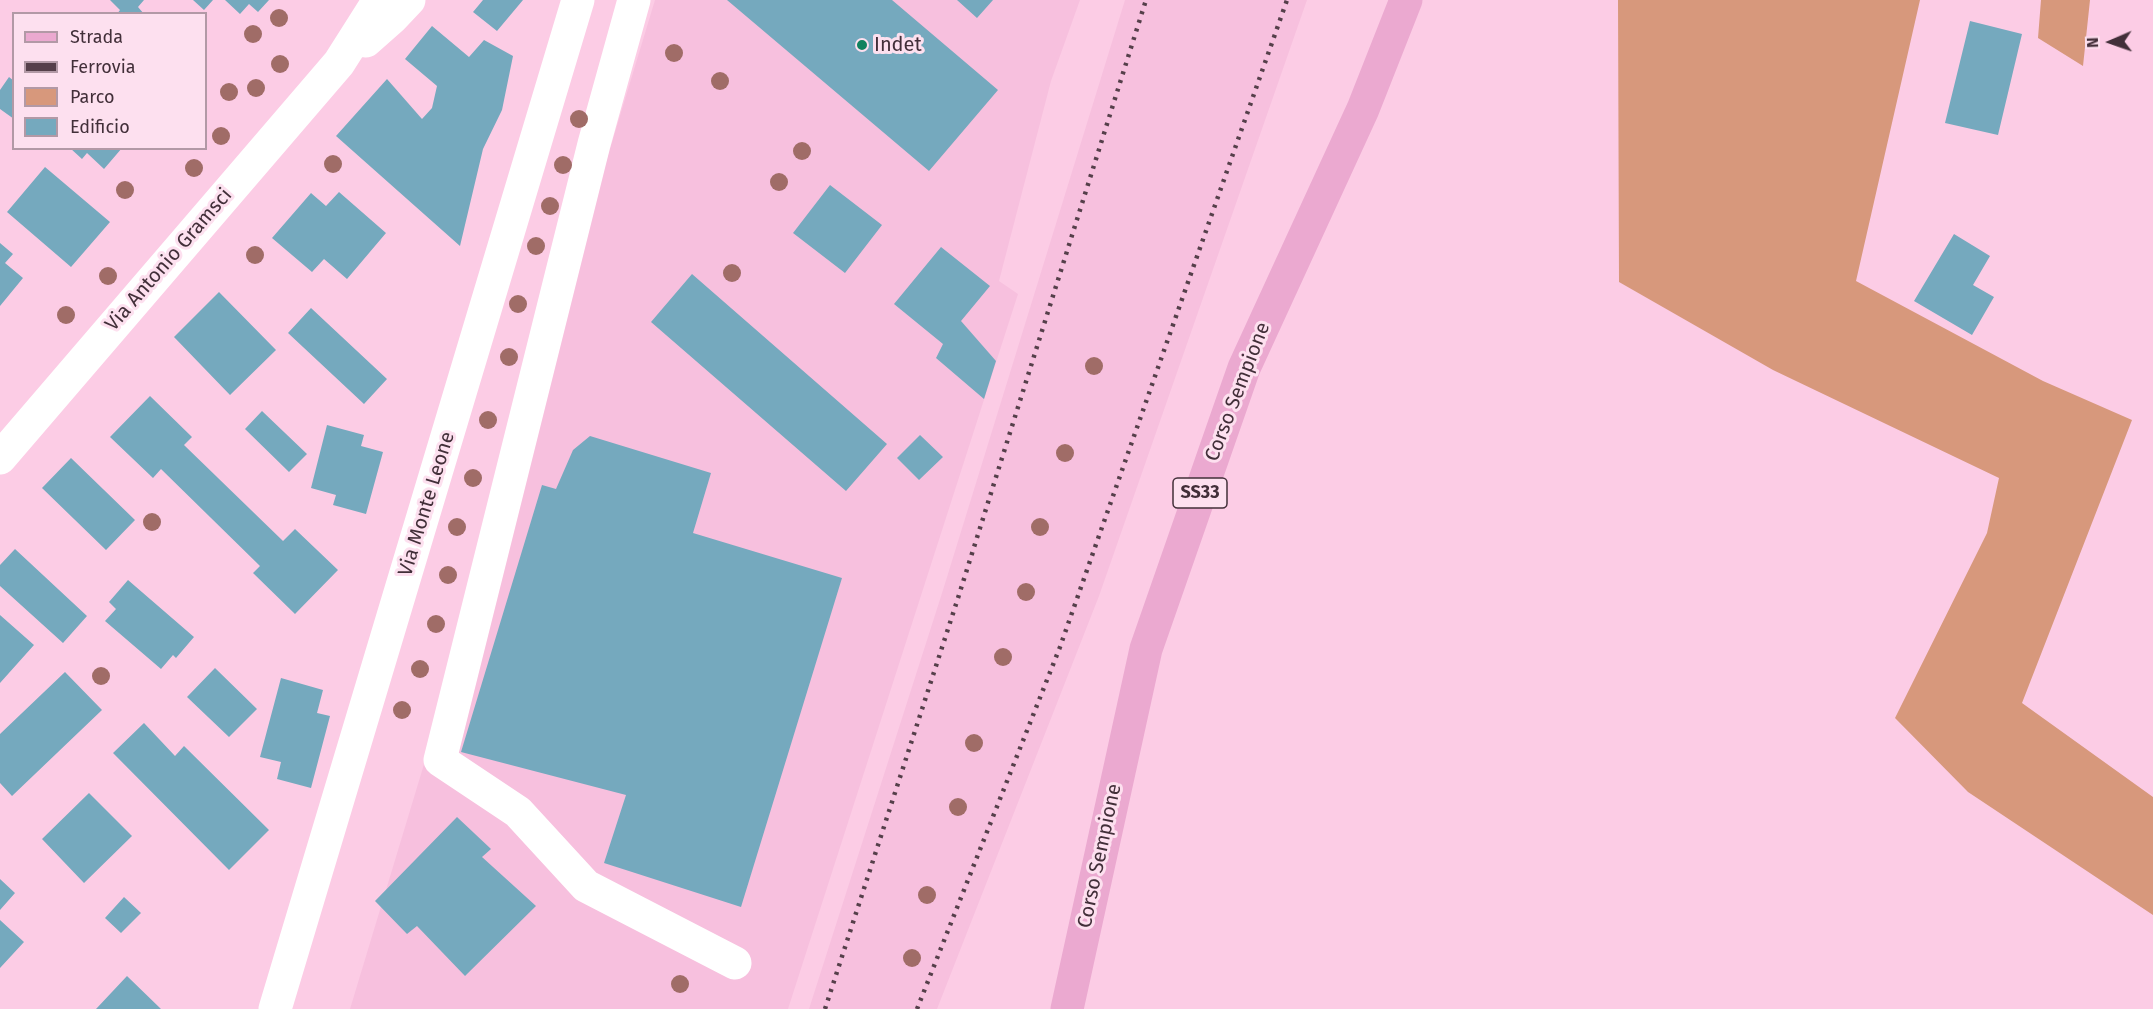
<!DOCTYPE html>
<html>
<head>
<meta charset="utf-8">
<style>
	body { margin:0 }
	#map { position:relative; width:2153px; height:1009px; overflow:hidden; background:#fccce5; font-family:"Fira Sans",sans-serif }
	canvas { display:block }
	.legend { position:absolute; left:12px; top:12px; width:195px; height:138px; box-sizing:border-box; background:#fde0ef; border:2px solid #b299a6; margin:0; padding:8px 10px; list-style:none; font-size:18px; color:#422f39 }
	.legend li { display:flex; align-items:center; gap:12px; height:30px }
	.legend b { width:30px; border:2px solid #b299a6 }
	.north { position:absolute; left:2081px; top:12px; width:60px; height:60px; -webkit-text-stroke:4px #fde0ef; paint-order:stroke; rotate:268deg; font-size:16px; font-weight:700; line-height:24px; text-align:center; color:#422f39 }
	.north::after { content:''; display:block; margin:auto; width:21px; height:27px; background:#422f39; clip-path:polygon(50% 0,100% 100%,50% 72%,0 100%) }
</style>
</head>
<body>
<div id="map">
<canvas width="2153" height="1009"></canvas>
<ul class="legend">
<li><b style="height:8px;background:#eba9d0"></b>Strada</li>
<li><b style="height:8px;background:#553f4a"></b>Ferrovia</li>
<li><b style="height:16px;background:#d7987c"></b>Parco</li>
<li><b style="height:16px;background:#75a9be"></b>Edificio</li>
</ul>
<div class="north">N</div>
</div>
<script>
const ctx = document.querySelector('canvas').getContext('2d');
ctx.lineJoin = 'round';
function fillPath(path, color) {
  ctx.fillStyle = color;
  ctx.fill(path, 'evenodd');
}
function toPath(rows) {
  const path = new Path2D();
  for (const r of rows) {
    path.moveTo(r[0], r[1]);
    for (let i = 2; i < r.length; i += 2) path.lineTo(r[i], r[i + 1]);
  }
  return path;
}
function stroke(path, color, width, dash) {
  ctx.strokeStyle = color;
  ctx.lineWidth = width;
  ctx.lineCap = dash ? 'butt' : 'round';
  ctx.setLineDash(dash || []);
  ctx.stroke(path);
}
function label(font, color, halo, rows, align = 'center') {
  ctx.font = font + ' "Fira Sans",sans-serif';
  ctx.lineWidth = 6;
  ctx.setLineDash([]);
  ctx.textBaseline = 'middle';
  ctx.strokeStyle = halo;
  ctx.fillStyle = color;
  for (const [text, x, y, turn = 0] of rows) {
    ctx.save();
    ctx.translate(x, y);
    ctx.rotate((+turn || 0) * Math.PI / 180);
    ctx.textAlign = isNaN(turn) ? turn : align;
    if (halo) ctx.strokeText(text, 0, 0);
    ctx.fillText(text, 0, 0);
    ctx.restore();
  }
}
fillPath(toPath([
	[655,0,1080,0,1051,81,999,281,1018,294,788,1009,350,1009],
	[1125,0,1307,0,1099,596,937,1009,809,1009,943,590]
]), '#f7c0de');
fillPath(toPath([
	[1618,0,1920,0,1856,281,2043,381,2132,420,2022,703,2153,797,2153,915,1968,792,1895,718,1987,533,1999,478,1773,370,1619,282],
	[2041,0,2090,0,2083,66,2038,38]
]), '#d7987c');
fillPath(toPath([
	[110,0,144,0,138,7,144,14,117,14,120,10],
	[193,0,213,0,204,10],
	[225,0,269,0,258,12,249,4,240,14],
	[483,0,523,0,497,31,473,12],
	[727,0,892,0,998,90,929,171],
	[957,0,993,0,977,18],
	[1970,21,2022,34,1998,135,1945,123],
	[432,26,469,57,484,40,513,56,502,110,483,149,460,246,336,136,387,79,422,119,432,108,437,86,405,59],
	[9,77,14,81,14,119,0,109,0,90],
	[70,148,122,148,104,169,87,153,82,159],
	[45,167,110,222,71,267,7,212],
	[830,185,882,225,845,273,793,233],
	[339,192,386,233,347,279,324,259,312,272,272,238,311,193,326,206],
	[1954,234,1990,256,1973,285,1994,297,1972,335,1914,301],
	[0,243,13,254,5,263,23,278,0,306],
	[941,247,990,286,961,321,996,361,984,399,936,358,943,344,894,304],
	[692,274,887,444,846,491,651,322],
	[219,292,276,350,230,395,174,337],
	[311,308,387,379,364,404,288,333],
	[150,396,192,437,184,445,283,541,295,529,338,570,295,614,253,573,260,566,161,469,153,478,110,437],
	[262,411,307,454,289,472,245,429],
	[327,425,364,435,361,446,383,452,366,514,333,505,336,495,311,488],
	[920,435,943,457,919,480,897,458],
	[590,436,711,473,693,533,842,578,741,907,604,863,626,795,461,752,542,485,556,489,573,450],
	[71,458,135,520,106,550,42,488],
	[15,549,87,616,63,643,0,586,0,565],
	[128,580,194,637,176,658,173,655,161,669,105,621,116,609,109,602],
	[0,615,34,645,0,683],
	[215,668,257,709,229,737,187,697],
	[65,672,102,710,12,796,0,783,0,734],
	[281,678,323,690,317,713,330,716,311,788,277,779,281,762,260,757],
	[144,723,175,756,184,746,269,830,229,870,113,753],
	[89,793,132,836,84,883,42,839],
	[457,817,491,849,482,857,536,906,465,976,417,926,407,934,375,901],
	[0,879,15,893,0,910],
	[124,897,141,913,121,933,105,918],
	[0,920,24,942,0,968],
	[127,976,161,1009,96,1009]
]), '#75a9be');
stroke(toPath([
	[634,0,594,144,440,760,518,812,586,886,735,963],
	[366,41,392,18,409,0],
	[0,458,339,63,379,0],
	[275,1009,578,0]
]), '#fff', 33);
stroke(toPath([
	[1067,1009,1146,649,1244,368,1363,109,1406,0]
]), '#eba9d0', 33);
stroke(toPath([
	[825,1009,958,598,1146,0],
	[917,1009,1060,647,1287,0]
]), '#553f4a', 4.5, [3, 6]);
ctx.fillStyle = '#a06c67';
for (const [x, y] of [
	[279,18],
	[253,34],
	[674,53],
	[280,64],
	[720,81],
	[256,88],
	[229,92],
	[579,119],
	[221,136],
	[802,151],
	[333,164],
	[563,165],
	[194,168],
	[779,182],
	[125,190],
	[550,206],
	[536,246],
	[255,255],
	[732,273],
	[108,276],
	[518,304],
	[66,315],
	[509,357],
	[1094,366],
	[488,420],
	[1065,453],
	[473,478],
	[152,522],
	[457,527],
	[1040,527],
	[448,575],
	[1026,592],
	[436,624],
	[1003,657],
	[420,669],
	[101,676],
	[402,710],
	[974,743],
	[958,807],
	[927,895],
	[912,958],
	[680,984]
]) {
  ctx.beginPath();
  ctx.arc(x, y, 9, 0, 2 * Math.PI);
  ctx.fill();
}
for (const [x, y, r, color] of [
	[862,45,6,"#12825f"]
]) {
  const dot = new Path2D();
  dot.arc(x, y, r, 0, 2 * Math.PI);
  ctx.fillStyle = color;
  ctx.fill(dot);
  stroke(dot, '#fde0ef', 2);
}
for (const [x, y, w] of [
	[1200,493,54]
]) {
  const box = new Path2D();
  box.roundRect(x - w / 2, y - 15, w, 30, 4.5);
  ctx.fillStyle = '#fde0ef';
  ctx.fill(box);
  stroke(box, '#422f39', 1.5);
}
label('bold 18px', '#422f39', null, [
	["SS33",1200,493]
]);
label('20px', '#422f39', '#fde0ef', [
	["Indet",874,45]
], 'left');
label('20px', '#422f39', '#fde0ef', [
	["Via Antonio Gramsci",169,260,-49],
	["Corso Sempione",1238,392,-69],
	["Via Monte Leone",427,504,-73],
	["Corso Sempione",1100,856,-78]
]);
</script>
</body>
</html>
